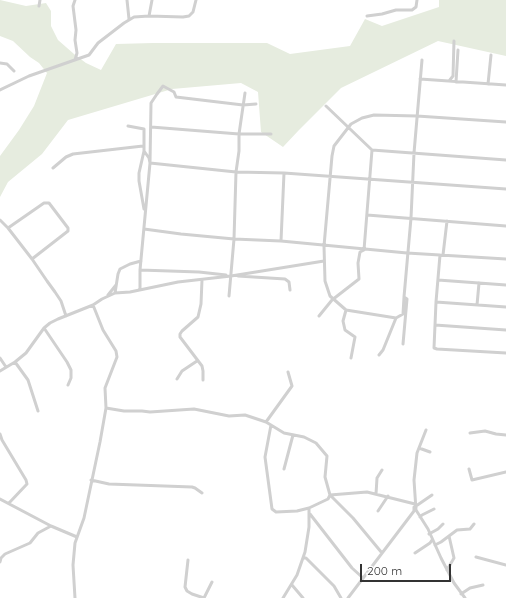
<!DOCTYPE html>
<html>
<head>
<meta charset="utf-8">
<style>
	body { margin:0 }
	#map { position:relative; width:506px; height:598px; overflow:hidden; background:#fff; font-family:Quicksand,sans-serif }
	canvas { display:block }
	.scale { position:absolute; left:360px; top:564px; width:91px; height:18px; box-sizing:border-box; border:2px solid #333; border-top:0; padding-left:5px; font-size:12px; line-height:14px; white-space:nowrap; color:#333; -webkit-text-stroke:3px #fff; paint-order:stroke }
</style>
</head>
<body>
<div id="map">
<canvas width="506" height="598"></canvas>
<div class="scale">200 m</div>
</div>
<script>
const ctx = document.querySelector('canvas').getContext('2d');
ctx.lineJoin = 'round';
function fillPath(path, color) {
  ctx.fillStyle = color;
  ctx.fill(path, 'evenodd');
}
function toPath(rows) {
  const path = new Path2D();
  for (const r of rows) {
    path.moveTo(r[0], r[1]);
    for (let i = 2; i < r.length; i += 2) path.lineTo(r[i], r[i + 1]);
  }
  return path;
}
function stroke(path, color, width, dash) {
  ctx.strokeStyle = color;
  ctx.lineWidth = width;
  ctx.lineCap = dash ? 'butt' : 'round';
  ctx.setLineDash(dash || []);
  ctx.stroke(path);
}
fillPath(toPath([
	[0,0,26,6,46,3,51,11,51,26,58,40,74,54,86,63,101,70,116,44,153,43,267,43,290,54,350,46,365,19,382,26,439,7,439,0,506,0,506,56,438,41,341,88,299,130,283,147,261,132,258,92,241,83,172,89,68,120,42,154,8,182,0,197,0,156,19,130,34,106,47,73,39,63,30,57,13,41,0,36]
]), '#e6ecdf');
stroke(toPath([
	[75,0,73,6,76,30,75,40,77,53,75,60],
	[127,0,129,19],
	[39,6,40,0],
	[149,16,152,0],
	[367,16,382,14,396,10,412,10,416,7,417,0],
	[0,63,7,64,14,71],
	[420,79,506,85],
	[449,81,453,76,454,41],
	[456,82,458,50],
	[488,84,491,55],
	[0,90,29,76,89,55,98,43,124,23,134,17,149,16,183,17,189,16,193,12,196,0],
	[326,106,372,150,506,160],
	[128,126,144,129,144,151,139,173,139,181,144,209],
	[151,127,239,134,271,134],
	[144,151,149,158,150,163,236,172,284,173,506,189],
	[53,168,66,157,73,154,143,146],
	[367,215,506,226],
	[0,220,8,228,32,259,47,281,55,292,61,301,66,316],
	[8,228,44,203,49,203,68,228,68,231,32,259],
	[144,229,181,234,234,239,281,241,407,253,506,259],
	[281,241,284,173],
	[440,255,436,302,434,348,437,349,506,353],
	[443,255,447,221],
	[140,270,199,272,226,275],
	[238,276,285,279,289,282,290,290],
	[202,280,201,304,198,317,182,331,180,334,180,337,202,366,203,371,203,380],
	[438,280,506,285],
	[140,289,140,270,150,163,151,103,157,94,163,86,174,92,176,97,243,105,256,104],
	[115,293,118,274,120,269,130,264,141,261],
	[108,295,116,285],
	[229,296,234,239,236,172,239,151,239,134,245,93],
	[404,297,403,314,396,318,346,310,330,296,325,281,324,246,332,156,334,146,351,124,362,118,374,115,417,116,506,122],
	[436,302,506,307],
	[477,305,479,283],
	[346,310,343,321,345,330,355,337,351,358],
	[319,316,332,300,359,279,358,263,360,252,364,250,372,150],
	[435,325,506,330],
	[44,328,67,362,71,370,71,378,68,385],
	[403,344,407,299,404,297,411,218,414,153,422,60],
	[379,355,383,350,396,318],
	[0,358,6,367],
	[15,362,28,380,38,411],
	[0,371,15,362,26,353,44,328,50,323,58,319,93,305],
	[177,379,182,371,197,361],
	[106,408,124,411,142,411,150,412,194,409,229,416,245,415,266,422,284,433,304,437,316,443,327,456,325,477,330,495,353,518,382,553],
	[266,422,292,386,288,372],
	[271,425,265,457,272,509,276,512,297,511,309,508,328,499,330,495,367,492,415,504],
	[426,430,417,453,414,480,416,510,428,529,441,558,454,583,465,598],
	[470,433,485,431,496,434,506,435],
	[0,434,2,440,26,480,27,484,9,503],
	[419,448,430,452],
	[284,469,293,435],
	[469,469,472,480,506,472],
	[91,480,109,484,192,487,195,488,202,493],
	[376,494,377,478,382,470],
	[0,499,51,526,77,537],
	[416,508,416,506,432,495],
	[378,511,388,496],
	[310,514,352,568,363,578],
	[420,517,422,515,434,509],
	[429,534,438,529,443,524],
	[435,545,441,542,449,536],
	[415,553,430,543,432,540],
	[476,557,506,565],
	[303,558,306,558,334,586,341,598],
	[188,560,185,587,187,591,192,594,204,598],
	[0,562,1,558,5,554,30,543,38,533,51,526],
	[447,570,454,558,449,536,457,530,470,529,474,524],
	[292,585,303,598],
	[461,594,470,588,483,585],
	[75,598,73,565,75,543,84,518,100,442,106,408,105,388,117,357,116,351,103,330,93,305,102,299,115,293,130,292,178,282,231,276,324,261],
	[204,598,212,582],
	[283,598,297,575,305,552,309,527,309,508],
	[348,598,414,511,414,507]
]), '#d0d0d0', 3);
</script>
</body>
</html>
